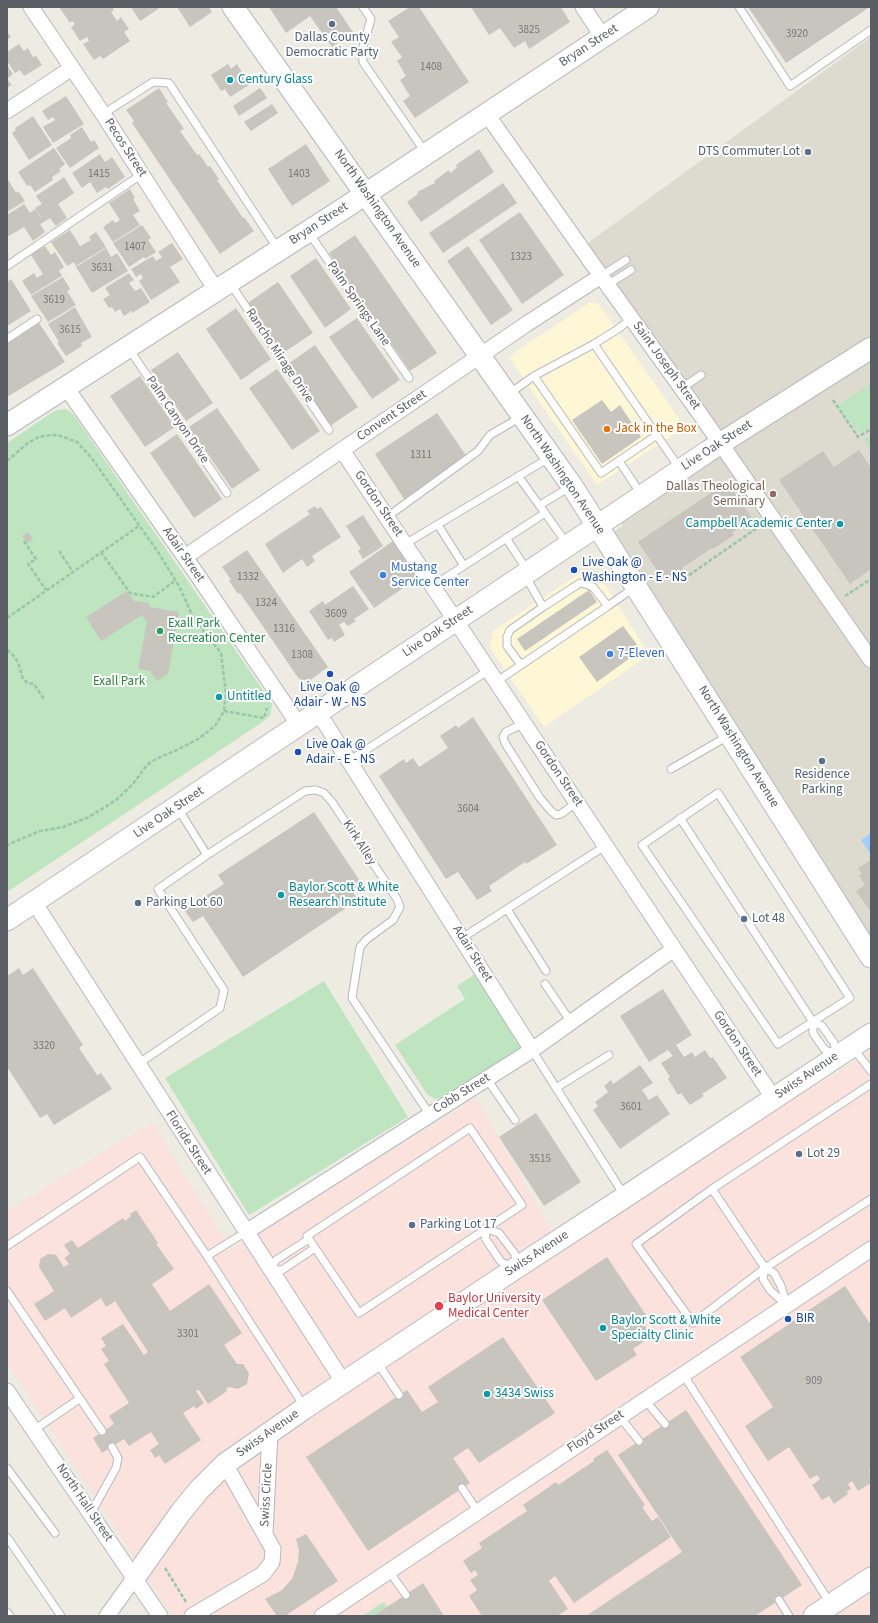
<!DOCTYPE html>
<html>
<head>
<meta charset="utf-8">
<style>
	body { margin:0 }
	#map { position:relative; width:878px; height:1623px; overflow:hidden; background:#edebe2; font-family:"Source Sans 3",sans-serif }
	canvas { display:block }
	.frame { position:absolute; inset:0; border:8px solid #5a5d63; pointer-events:none }
</style>
</head>
<body>
<div id="map">
<canvas width="878" height="1623"></canvas>
<div class="frame"></div>
</div>
<script>
const ctx = document.querySelector('canvas').getContext('2d');
ctx.lineJoin = 'round';
function fillPath(path, color) {
  ctx.fillStyle = color;
  ctx.fill(path, 'evenodd');
}
function toPath(rows) {
  const path = new Path2D();
  for (const r of rows) {
    path.moveTo(r[0], r[1]);
    for (let i = 2; i < r.length; i += 2) path.lineTo(r[i], r[i + 1]);
  }
  return path;
}
function stroke(path, color, width, dash) {
  ctx.strokeStyle = color;
  ctx.lineWidth = width;
  ctx.lineCap = dash ? 'butt' : 'round';
  ctx.setLineDash(dash || []);
  ctx.stroke(path);
}
function label(font, color, halo, rows, align = 'center') {
  ctx.font = font + ' "Source Sans 3",sans-serif';
  ctx.lineWidth = 4;
  ctx.setLineDash([]);
  ctx.textBaseline = 'middle';
  ctx.strokeStyle = halo;
  ctx.fillStyle = color;
  for (const [text, x, y, turn = 0] of rows) {
    ctx.save();
    ctx.translate(x, y);
    ctx.rotate((+turn || 0) * Math.PI / 180);
    ctx.textAlign = isNaN(turn) ? turn : align;
    if (halo) ctx.strokeText(text, 0, 0);
    ctx.fillText(text, 0, 0);
    ctx.restore();
  }
}
fillPath(toPath([
	[589,303,598,303,685,427,597,485,510,359,515,352],
	[580,573,601,578,649,655,544,727,490,648,493,631]
]), '#fef7d6');
fillPath(toPath([
	[871,37,871,937,610,534,623,526,615,514,720,443,581,248]
]), '#dddad0');
fillPath(toPath([
	[871,1051,871,1616,173,1616,7,1363,7,1211,152,1123,231,1250,476,1098,559,1245]
]), '#fbe2dd');
fillPath(toPath([
	[871,384,871,426,862,432,858,431,836,406],
	[65,409,70,411,76,418,267,696,272,704,270,716,261,723,7,892,7,443,50,414,57,410],
	[871,435,871,451,864,440],
	[475,974,523,1046,445,1097,435,1099,427,1094,395,1045,465,999,457,986],
	[324,981,408,1117,249,1215,165,1078],
	[384,1602,387,1607,373,1616,362,1616]
]), '#bee5c0');
fillPath(toPath([
	[871,833,871,855,861,840]
]), '#a0cfff');
fillPath(toPath([
	[59,7,112,7,114,10,111,12,117,21,121,17,129,29,124,32,130,41,103,59,100,56,94,60,83,44,89,41,87,37,80,41,71,27,75,24,72,21,70,23],
	[131,7,161,7,140,21],
	[177,7,209,7,212,12,190,27],
	[269,7,336,7,353,32,332,47,310,16,286,33],
	[410,7,419,7,469,82,415,118,403,101,410,96,400,80,406,76,397,61,402,57,391,42,399,37,388,21],
	[471,7,561,7,570,22,529,49,525,41,514,48,500,28,489,35],
	[748,7,870,7,786,63],
	[7,31,11,37,7,40],
	[19,44,24,51,28,48,33,57,36,56,42,65,24,76,20,70,15,73,7,61,7,52],
	[228,64,231,69,237,64,249,85,230,97,225,89,221,91,211,75],
	[7,65,13,74,7,79,12,85,7,88],
	[159,88,168,102,166,103,184,129,180,131,197,155,199,154,208,167,210,166,219,179,217,180,243,218,244,217,254,231,220,254,132,123,134,121,126,110],
	[260,88,267,98,239,116,233,106],
	[66,96,84,124,53,143,43,127,55,120,53,117,48,120,42,111],
	[272,104,278,113,251,131,244,122],
	[33,116,52,145,29,160,12,133,16,130,15,128],
	[82,127,91,142,94,140,99,148,70,168,56,148,71,138,70,135],
	[306,144,330,181,292,206,268,169],
	[54,148,65,164,59,169,61,171,52,177,53,180,35,192,30,185,27,186,18,172],
	[479,149,494,172,421,222,407,202,418,194,417,192,435,183,434,181,449,170,450,173,453,171,457,167,456,165],
	[100,154,105,162,112,157,125,177,108,189,106,187,97,193,90,182,82,188,72,173],
	[64,177,74,193,58,204,67,218,56,226,50,218,44,222,35,208,42,204,36,196],
	[7,178,16,193,18,191,25,201,7,212],
	[503,183,517,203,443,253,429,233],
	[130,189,135,198,133,199,140,211,133,215,140,225,113,242,103,227,113,220,115,223,120,220,109,203],
	[24,204,30,213,35,209,44,222,40,224,45,232,33,241,24,227,7,237,7,215],
	[520,212,564,275,522,304,479,240],
	[142,225,151,238,148,240,156,252,145,259,144,257,129,267,113,243],
	[70,230,80,246,91,240,89,237,96,232,106,247,76,266,74,262,67,266,51,242],
	[355,235,437,353,410,371,329,253],
	[172,243,183,259,170,267,180,282,151,300,139,281,143,278,141,274,136,277,131,269,153,256,156,261,162,257,158,252],
	[45,246,51,255,55,252,64,267,59,271,62,276,31,295,22,281,34,273,37,278,43,274,31,255],
	[468,246,513,310,491,325,447,261],
	[106,248,111,257,117,253,128,271,92,293,76,267],
	[316,258,351,309,325,328,290,276],
	[129,273,134,280,129,283,135,291,141,288,150,302,132,313,131,311,124,316,120,309,115,312,112,307,109,308,103,299,110,295,105,288],
	[63,277,70,289,67,291,76,305,48,322,31,296],
	[11,279,31,311,7,326,7,282],
	[278,282,313,333,283,353,248,303],
	[75,307,92,337,81,343,82,346,66,356,57,343,59,342,48,324],
	[236,308,271,359,241,380,206,329],
	[357,318,400,380,372,399,329,337],
	[39,323,65,362,7,397,7,344],
	[315,345,358,407,330,426,288,364],
	[178,352,213,403,186,421,151,370],
	[277,369,320,431,292,450,249,388],
	[140,376,175,427,145,447,110,396],
	[602,400,611,412,620,405,641,437,602,464,572,420],
	[217,408,260,470,232,489,189,427],
	[437,413,467,457,404,499,375,454],
	[177,434,222,499,194,518,150,453],
	[859,450,871,468,871,569,850,584,779,480,823,451,834,467],
	[727,482,753,519,732,533,734,535,713,549,712,548,682,568,684,571,677,575,676,572,664,581,638,542],
	[315,506,317,509,321,507,341,537,312,556,315,561,307,567,302,559,283,573,265,544,310,514,307,511],
	[363,515,383,546,363,559,358,551,361,549,346,526],
	[28,532,33,539,27,543,22,536],
	[393,541,418,578,374,608,349,572],
	[247,550,328,667,309,681,299,679,240,593,238,594,229,581,231,580,222,567],
	[353,586,369,609,354,619,356,621,348,626,344,622,339,625,345,635,334,642,332,638,328,640,309,611,323,601,325,605],
	[589,590,597,602,525,651,517,639],
	[127,591,134,601,149,603,149,607,179,612,168,674,157,681,150,671,138,669,147,622,142,615,101,641,86,617],
	[623,626,641,650,597,682,579,657],
	[473,717,557,845,526,864,525,862,489,886,492,891,477,900,458,872,446,879,379,776,404,759,406,763,413,758,419,767,448,748,440,736,456,725,458,728],
	[314,812,362,884,352,890,358,900,243,977,203,916,193,922,184,910,224,884,218,875],
	[871,860,871,912,856,891,865,885,859,876,862,874,858,868],
	[19,968,23,975,33,968,83,1045,79,1048,97,1075,101,1073,112,1089,54,1125,47,1114,40,1118,7,1067,7,976],
	[663,989,692,1035,676,1045,684,1057,692,1052,695,1057,705,1050,710,1058,713,1057,727,1078,702,1094,704,1096,690,1105,681,1093,678,1095,668,1079,670,1077,661,1063,673,1056,668,1050,649,1062,620,1016],
	[640,1065,653,1083,642,1090,649,1100,657,1095,670,1114,620,1149,593,1110,598,1106,595,1102,608,1092,604,1086,611,1080,613,1084],
	[536,1113,581,1182,544,1206,499,1137],
	[136,1210,158,1243,156,1244,174,1269,152,1284,170,1311,209,1284,242,1333,224,1345,237,1364,243,1364,249,1373,247,1384,238,1389,229,1387,226,1389,227,1391,208,1404,199,1390,196,1391,204,1403,196,1409,194,1406,183,1413,201,1440,165,1464,159,1455,155,1458,150,1450,159,1444,151,1432,129,1446,124,1439,102,1453,93,1438,114,1424,109,1416,129,1403,104,1364,109,1361,101,1349,106,1346,101,1338,123,1324,144,1355,148,1352,115,1301,106,1307,101,1298,71,1318,65,1308,45,1321,34,1304,54,1291,39,1267,40,1259,48,1254,56,1255,64,1267,69,1264,64,1258,70,1254,64,1245,72,1240,78,1248,123,1218,125,1221,131,1216,130,1214],
	[607,1257,646,1315,640,1319,652,1336,633,1349,637,1355,596,1381,542,1300],
	[845,1286,871,1325,871,1469,869,1470,871,1477,869,1478,871,1483,858,1491,852,1481,848,1484,851,1489,847,1491,848,1494,834,1504,829,1496,822,1500,812,1485,820,1479,817,1475,810,1479,789,1447,768,1461,745,1426,773,1407,740,1357,798,1318,800,1321,805,1317,803,1314],
	[503,1337,555,1413,479,1463,468,1448,453,1458,470,1483,368,1551,306,1457,407,1390,422,1412,438,1402,428,1387],
	[686,1410,802,1585,755,1616,586,1616,682,1552,618,1455],
	[607,1450,645,1505,642,1507,652,1521,658,1517,671,1537,574,1603,555,1576,549,1581,568,1609,557,1616,482,1616,469,1596,477,1590,470,1580,478,1575,475,1570,471,1573,463,1561,482,1548,479,1543,527,1511,523,1505,556,1482,558,1485,594,1461,593,1459],
	[306,1534,338,1581,285,1616,277,1616,265,1599,282,1590,292,1579,298,1562,299,1550,296,1539],
	[423,1583,444,1616,373,1616,387,1607]
]), '#c8c5bf');
const lane = toPath([
	[363,7,371,19,362,50,363,62,425,152],
	[739,7,790,86,871,30],
	[103,114,153,82,169,83,278,249],
	[309,233,409,378],
	[7,266,142,174],
	[601,276,626,260],
	[230,283,329,430],
	[607,285,631,270],
	[7,339,37,319],
	[594,344,680,469],
	[129,349,227,493],
	[534,376,601,473,657,435],
	[682,388,701,375],
	[510,393,534,376,594,344,618,329,631,319],
	[619,461,641,494],
	[540,505,570,487],
	[545,513,567,544],
	[387,517,478,451,490,435,521,417],
	[438,525,464,566],
	[506,538,527,570],
	[405,544,549,458],
	[526,577,543,607],
	[433,586,545,513,518,476],
	[521,665,608,606],
	[496,682,521,665,507,646,507,637,510,630,543,607,580,583,586,584,593,587,608,606,635,587],
	[524,723,506,732,503,737,505,743,540,798,551,811,556,815,561,814,577,802],
	[349,761,489,670],
	[671,769,728,736],
	[718,793,850,998,778,1044,642,845,718,793],
	[177,807,207,855,305,791,316,790,324,793,332,802,397,899,400,907,393,920,367,939,360,947,352,998,430,1115],
	[680,818,813,1022,813,1033,824,1049,835,1055],
	[507,909,546,971],
	[462,938,605,846],
	[545,984,571,1022],
	[813,1022,822,1026,834,1043,837,1054],
	[853,1048,871,1071],
	[532,1050,624,1195],
	[138,1064,220,1008,224,990,158,889,207,855],
	[487,1079,515,1120],
	[556,1088,609,1055],
	[470,1128,522,1205,359,1313,307,1236,470,1128],
	[712,1189,636,1244,693,1323,765,1268,871,1199],
	[487,1229,499,1233,515,1254,516,1268,501,1262,485,1238,487,1229],
	[7,1246,140,1157,207,1256,304,1406],
	[207,1256,246,1232],
	[765,1268,763,1279,770,1290,786,1305],
	[270,1270,276,1260,309,1239],
	[272,1270,282,1270,315,1248],
	[7,1291,102,1431],
	[787,1305,781,1286,774,1273,765,1268,712,1189,871,1084],
	[377,1362,399,1395],
	[683,1374,830,1603],
	[645,1400,665,1424],
	[620,1417,639,1441],
	[34,1430,79,1399],
	[7,1468,55,1533],
	[462,1488,478,1512],
	[91,1513,116,1468,118,1458,112,1447],
	[7,1537,61,1616],
	[389,1571,406,1595],
	[779,1600,789,1616],
	[7,1612,10,1616]
]);
const street = toPath([
	[31,7,103,114,216,290],
	[583,7,603,37],
	[7,111,72,68],
	[486,113,601,276,700,414,871,660],
	[65,386,196,573,299,725],
	[342,450,774,1099],
	[185,557,528,323,601,276],
	[318,712,532,1050],
	[34,902,344,1383],
	[246,1232,532,1050,674,949],
	[7,1391,160,1616],
	[265,1533,270,1432],
	[107,1616,135,1577],
	[192,1616,263,1574,272,1562,273,1549,225,1464],
	[322,1616,871,1249]
]);
const secondary = toPath([
	[233,7,572,486,871,957],
	[7,425,343,209,648,7],
	[7,920,615,514,707,452,871,348],
	[135,1577,181,1512,199,1490,225,1464,305,1408,516,1268,625,1197,871,1034],
	[814,1616,871,1578]
]);
stroke(lane, '#b7b9be', 9);
stroke(street, '#b7b9be', 17);
stroke(secondary, '#b7bac0', 23);
stroke(toPath([
	[833,400,858,437,871,429],
	[7,461,29,442,39,437,51,435,58,435,77,442,91,457,158,552,179,586,193,617,221,653,226,694,224,711,215,726,198,739,179,749,156,759,147,765,133,784,116,800,89,817,63,827,40,831,7,845],
	[24,541,36,559,28,564,46,590],
	[59,551,73,572],
	[101,552,130,593,153,597,176,580],
	[679,582,760,526],
	[845,596,871,579],
	[7,618,139,526],
	[7,650,12,654,18,662,23,679,28,683,34,684,44,699],
	[226,694,263,701],
	[224,711,264,718,267,708],
	[165,1568,186,1602]
]), '#97c6a8', 2.5, [4, 2]);
stroke(lane, '#fff', 7);
stroke(street, '#fff', 15);
stroke(secondary, '#fff', 21);
for (const [x, y, r, color] of [
	[332,24,4,"#5c6f8a"],
	[230,80,4,"#0f9aa8"],
	[808,152,4,"#5c6f8a"],
	[607,429,4,"#e8710a"],
	[773,494,4,"#8d6e63"],
	[840,524,4,"#0f9aa8"],
	[574,570,4,"#1a4fb4"],
	[383,575,4,"#3f7fe0"],
	[160,631,4,"#2e9e5b"],
	[610,654,4,"#3f7fe0"],
	[330,674,4,"#1a4fb4"],
	[219,697,4,"#0f9aa8"],
	[298,752,4,"#1a4fb4"],
	[822,761,4,"#5c6f8a"],
	[281,895,4,"#0f9aa8"],
	[138,903,4,"#5c6f8a"],
	[744,919,4,"#5c6f8a"],
	[799,1154,4,"#5c6f8a"],
	[412,1225,4,"#5c6f8a"],
	[439,1306,5,"#e0444e"],
	[788,1319,4,"#1a4fb4"],
	[603,1328,4,"#0f9aa8"],
	[487,1394,4,"#0f9aa8"]
]) {
  const dot = new Path2D();
  dot.arc(x, y, r, 0, 2 * Math.PI);
  ctx.fillStyle = color;
  ctx.fill(dot);
  stroke(dot, '#fff', 1.5);
}
label('11px', '#76777a', null, [
	["3825",529,31],
	["3920",797,35],
	["1408",431,68],
	["1415",99,175],
	["1403",299,175],
	["1407",135,248],
	["1323",521,258],
	["3631",102,269],
	["3619",54,301],
	["3615",70,331],
	["1311",421,456],
	["1332",248,578],
	["1324",266,604],
	["3609",336,615],
	["1316",284,630],
	["1308",302,656],
	["3604",468,810],
	["3320",44,1047],
	["3601",631,1108],
	["3515",540,1160],
	["3301",188,1335],
	["909",814,1382]
]);
label('13px', '#4e5e75', '#fff', [
	["Dallas County",332,38,"center"],
	["Democratic Party",332,53,"center"],
	["DTS Commuter Lot",800,152,"right"],
	["Residence",822,775,"center"],
	["Parking",822,790,"center"],
	["Parking Lot 60",146,903],
	["Lot 48",752,919],
	["Lot 29",807,1154],
	["Parking Lot 17",420,1225]
], 'left');
label('13px', '#5a5d63', '#fff', [
	["Bryan Street",589,46,-33],
	["Pecos Street",125,148,57],
	["North Washington Avenue",377,209,55],
	["Bryan Street",319,224,-33],
	["Palm Springs Lane",358,304,55],
	["Rancho Mirage Drive",279,356,56],
	["Saint Joseph Street",666,366,54],
	["Convent Street",392,416,-34],
	["Palm Canyon Drive",177,420,56],
	["Live Oak Street",717,446,-33],
	["North Washington Avenue",562,475,56],
	["Gordon Street",378,504,56],
	["Adair Street",183,555,55],
	["Live Oak Street",438,632,-34],
	["North Washington Avenue",738,747,58],
	["Gordon Street",558,774,56],
	["Live Oak Street",169,813,-34],
	["Kirk Alley",359,843,57],
	["Adair Street",472,954,58],
	["Gordon Street",737,1044,56],
	["Swiss Avenue",807,1076,-34],
	["Cobb Street",462,1094,-32],
	["Floride Street",188,1143,57],
	["Swiss Avenue",537,1254,-33],
	["Floyd Street",596,1432,-34],
	["Swiss Avenue",268,1434,-35],
	["Swiss Circle",267,1495,-87],
	["North Hall Street",84,1503,56]
]);
label('13px', '#0d838f', '#fff', [
	["Century Glass",238,80],
	["Campbell Academic Center",832,524,"right"],
	["Untitled",227,697],
	["Baylor Scott & White",289,888],
	["Research Institute",289,903],
	["Baylor Scott & White",611,1321],
	["Specialty Clinic",611,1336],
	["3434 Swiss",495,1394]
], 'left');
label('13px', '#c56008', '#fff', [
	["Jack in the Box",615,429]
], 'left');
label('13px', '#785e54', '#fff', [
	["Dallas Theological",765,487],
	["Seminary",765,502]
], 'right');
label('13px', '#164399', '#fff', [
	["Live Oak @",582,563],
	["Washington - E - NS",582,578],
	["Live Oak @",330,688,"center"],
	["Adair - W - NS",330,703,"center"],
	["Live Oak @",306,745],
	["Adair - E - NS",306,760],
	["BIR",796,1319]
], 'left');
label('13px', '#366cbe', '#fff', [
	["Mustang",391,568],
	["Service Center",391,583],
	["7-Eleven",618,654]
], 'left');
label('13px', '#27864d', '#fff', [
	["Exall Park",168,624],
	["Recreation Center",168,639]
], 'left');
label('13px', '#33813c', '#fff', [
	["Exall Park",119,682]
]);
label('13px', '#be3a42', '#fff', [
	["Baylor University",448,1299],
	["Medical Center",448,1314]
], 'left');
</script>
</body>
</html>
